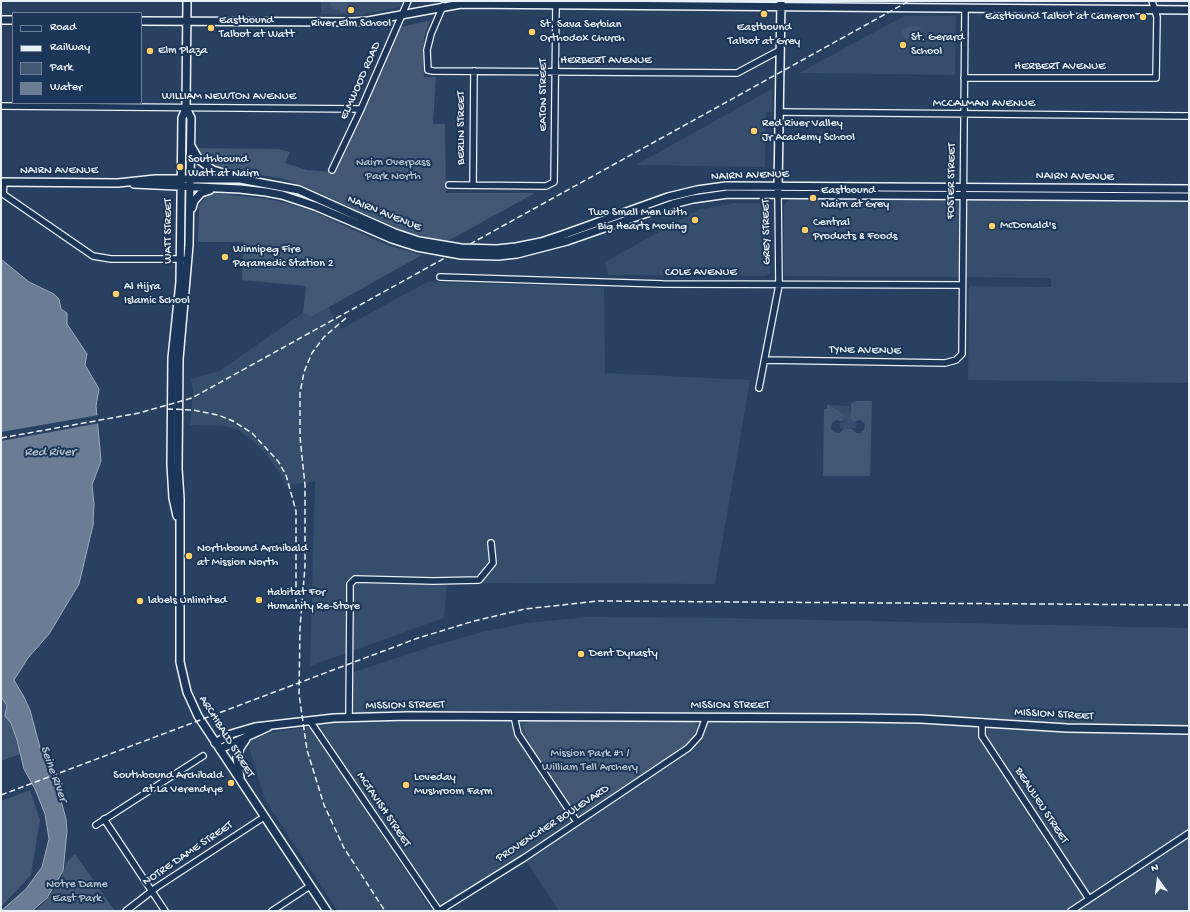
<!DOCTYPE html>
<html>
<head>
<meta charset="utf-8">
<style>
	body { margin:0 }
	#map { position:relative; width:1190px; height:912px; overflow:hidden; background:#294061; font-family:"Gochi Hand",sans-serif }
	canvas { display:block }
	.frame { position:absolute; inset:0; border:2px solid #e8f1f8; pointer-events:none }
	.legend { position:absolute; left:12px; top:12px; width:130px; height:92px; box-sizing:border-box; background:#1d3557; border:1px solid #6e8097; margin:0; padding:5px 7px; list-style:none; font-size:12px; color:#e8f1f8 }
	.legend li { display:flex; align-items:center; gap:8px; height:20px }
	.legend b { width:20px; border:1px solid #6e8097 }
	.north { position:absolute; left:1138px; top:860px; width:40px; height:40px; -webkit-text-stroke:3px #1d3557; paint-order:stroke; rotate:345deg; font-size:11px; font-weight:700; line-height:16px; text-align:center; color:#e8f1f8 }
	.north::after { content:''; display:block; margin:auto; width:14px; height:18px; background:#e8f1f8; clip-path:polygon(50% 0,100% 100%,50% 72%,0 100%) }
</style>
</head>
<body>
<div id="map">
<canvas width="1190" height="912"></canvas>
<div class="frame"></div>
<ul class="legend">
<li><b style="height:5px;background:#1d3557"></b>Road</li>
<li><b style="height:5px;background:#e8f1f8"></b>Railway</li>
<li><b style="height:11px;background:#415774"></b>Park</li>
<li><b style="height:11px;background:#6b7c95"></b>Water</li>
</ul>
<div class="north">N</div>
</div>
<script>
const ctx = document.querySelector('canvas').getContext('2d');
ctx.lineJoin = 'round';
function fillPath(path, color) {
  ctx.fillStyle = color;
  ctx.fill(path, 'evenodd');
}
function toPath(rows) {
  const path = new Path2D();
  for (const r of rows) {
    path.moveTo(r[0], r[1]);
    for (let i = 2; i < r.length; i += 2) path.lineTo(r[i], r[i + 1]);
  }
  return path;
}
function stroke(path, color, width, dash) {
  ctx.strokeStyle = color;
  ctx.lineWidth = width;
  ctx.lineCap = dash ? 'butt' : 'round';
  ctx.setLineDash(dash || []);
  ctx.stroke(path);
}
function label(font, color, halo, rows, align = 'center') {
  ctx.font = font + ' "Gochi Hand",sans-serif';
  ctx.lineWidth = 4;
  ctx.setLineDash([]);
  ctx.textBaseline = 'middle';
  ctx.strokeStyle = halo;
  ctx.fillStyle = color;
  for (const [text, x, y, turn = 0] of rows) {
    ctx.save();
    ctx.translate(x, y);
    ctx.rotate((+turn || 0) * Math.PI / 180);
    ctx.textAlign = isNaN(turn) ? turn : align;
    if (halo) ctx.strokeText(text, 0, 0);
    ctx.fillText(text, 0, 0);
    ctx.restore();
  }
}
fillPath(toPath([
	[321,1,402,1,400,7,360,15,321,14],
	[904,16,956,16,955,75,799,73],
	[772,89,772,112,766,112,765,167,636,165],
	[790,199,1189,202,1189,383,968,380,969,286,1051,287,1051,278,784,276,784,205],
	[735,203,770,203,770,273,766,276,608,275,605,262,698,210],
	[427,282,604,287,605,373,750,380,715,584,447,583,444,618,310,666,315,481,285,486,282,476,264,452,254,442,238,430,225,426,190,425,193,391,191,379,219,371,303,313,311,317,328,307,341,329],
	[829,405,850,406,850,418,857,424,855,428,840,428,839,424,844,421,841,412],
	[587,617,727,618,1189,628,1189,911,559,911,524,858,439,911,310,721,349,719,351,673,436,645,486,631,528,623],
	[311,727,432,911,338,911,265,800,248,744,257,737,272,732]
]), '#364d6b');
fillPath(toPath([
	[330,1,345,1,349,6,349,9,345,13,341,13,339,9,334,9,331,6],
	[430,20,424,38,423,60,424,77,436,77,433,124,445,124,446,193,535,193,446,242,403,231,306,187,284,179,261,175,238,173,221,168,206,160,200,154,197,148,278,149,290,152,285,163,307,170,335,172,401,27],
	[910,26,920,27,922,32,905,39,902,30],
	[215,193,268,199,290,204,312,211,387,245,422,255,311,317,303,313,306,286,242,280,243,242,198,242,199,206,206,196],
	[856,401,872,401,870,476,823,476,824,409,827,409,827,405,829,405,841,412,845,416,842,422,837,420,832,423,831,429,834,432,840,433,844,428,852,429,856,433,860,433,864,430,865,424,860,420,854,422,850,418,851,404],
	[1,685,26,752,1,761],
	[529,721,692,721,696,724,697,728,694,735,687,744,584,813,580,814,574,810,532,747,525,733,523,725],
	[30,790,40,820,31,875,1,907,1,801],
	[75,854,115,911,35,911,45,902,60,881,67,862]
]), '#415774');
const water = toPath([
	[1,259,29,282,54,294,59,299,61,309,67,313,67,324,87,354,85,365,99,389,96,406,101,461,92,485,94,504,93,525,79,584,49,634,28,658,14,680,24,697,30,710,42,755,57,786,66,819,67,831,63,871,47,898,32,911,1,911,26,889,42,867,49,839,45,814,35,789,24,769,17,740,11,723,5,716,7,705,1,697,1,259]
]);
fillPath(water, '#6b7c95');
stroke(water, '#9dabbd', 1);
fillPath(toPath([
	[99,415,100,423,1,441,1,432]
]), '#294061');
const street = toPath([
	[443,6,431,34,427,50,428,70,433,71,737,73,780,50],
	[964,78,1156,78,1157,17,1152,1],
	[1,106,361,109],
	[779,112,1189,116],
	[332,170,361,109,408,1],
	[4,182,3,194,93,256,111,259,183,259],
	[449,185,546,186,554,182,556,5],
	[473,185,474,71],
	[440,277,663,284,962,285],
	[765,360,945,363,956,360,962,354,965,9],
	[759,388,779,285,778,194],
	[514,716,518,734,577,822],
	[349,718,350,600,350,584,355,579,433,581,479,580,493,563,491,543],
	[310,721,439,911],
	[982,722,982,736,1089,899],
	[104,819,165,911],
	[96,825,203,756],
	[126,911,157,887,264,817],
	[272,911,310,886],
	[439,911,524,858,688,748,699,736,706,717],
	[1071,911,1189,833]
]);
const secondary = toPath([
	[187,1,186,108,191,118,189,245,179,359,178,469,180,498,180,662,187,692,198,716,327,911],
	[1,20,13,20],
	[141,21,354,22,368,21,461,4,1189,10],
	[191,146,199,160,213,170,233,176],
	[1,182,118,183,155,179,240,179,299,190,359,217],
	[134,184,240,189,266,192,282,195,315,206,355,223],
	[778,189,781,1],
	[192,208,194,201,201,193,210,190],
	[565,234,668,197,697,190,726,186,1189,189],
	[567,241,673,204,693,199,728,194,1189,197],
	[177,516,173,498,171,464,172,358,180,282,182,118,186,108],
	[215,743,231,734,255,727,334,718,408,716,856,718,921,719,1067,728,1189,730],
	[220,749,268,727],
	[240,778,237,758,240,748,246,739]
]);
stroke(street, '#e8f1f8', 8);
stroke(secondary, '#e8f1f8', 10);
stroke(street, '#1d3557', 5.5);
stroke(secondary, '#1d3557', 7);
stroke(toPath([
	[346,318,324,337,312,353,304,372,300,393,300,437,305,485,305,566,300,628,299,694,307,750,324,805,344,848,385,911],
	[167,409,193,410,218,415,233,421,252,433,278,461,286,475,296,511,296,607],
	[1,438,139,413,192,398,909,1],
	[1,795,418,638,474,621,525,609,598,601,1189,605]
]), '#e8f1f8', 1.5, [6, 3]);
const secondaryBridge = toPath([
	[359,217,395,233,419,241,461,248,497,249,516,247,541,242,565,234],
	[355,223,392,239,417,247,461,255,498,256,517,254,567,241]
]);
stroke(secondaryBridge, '#e8f1f8', 10, []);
stroke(secondaryBridge, '#1d3557', 7);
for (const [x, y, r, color] of [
	[351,10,4,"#ffd166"],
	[764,14,4,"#ffd166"],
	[1143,17,4,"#ffd166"],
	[211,28,4,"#ffd166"],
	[532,32,4,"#ffd166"],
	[903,45,4,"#ffd166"],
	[150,51,4,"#ffd166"],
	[754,131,4,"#ffd166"],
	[180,167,4,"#ffd166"],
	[813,198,4,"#ffd166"],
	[695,220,4,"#ffd166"],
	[992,226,4,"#ffd166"],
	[805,230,4,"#ffd166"],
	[225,257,4,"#ffd166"],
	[116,294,4,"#ffd166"],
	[189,556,4,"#ffd166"],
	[259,600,4,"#ffd166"],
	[140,601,4,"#ffd166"],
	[581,654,4,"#ffd166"],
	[231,783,4,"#ffd166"],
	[406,785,4,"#ffd166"]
]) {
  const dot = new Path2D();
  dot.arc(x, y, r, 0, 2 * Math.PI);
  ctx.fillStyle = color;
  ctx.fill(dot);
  stroke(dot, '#1d3557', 1.5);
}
label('12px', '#e8f1f8', '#1d3557', [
	["Eastbound Talbot at Cameron",1135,17,"right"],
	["Eastbound",219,21],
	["Talbot at Watt",219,35],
	["River Elm School",351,24,"center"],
	["St. Sava Serbian",540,25],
	["Orthodox Church",540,39],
	["Eastbound",764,28,"center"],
	["Talbot at Grey",764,42,"center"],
	["St. Gerard",911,38],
	["School",911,52],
	["Elm Plaza",158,51],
	["Red River Valley",762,124],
	["Jr Academy School",762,138],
	["Southbound",188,160],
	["Watt at Nairn",188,174],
	["Eastbound",821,191],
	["Nairn at Grey",821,205],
	["Two Small Men with",687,213,"right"],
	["Big Hearts Moving",687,227,"right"],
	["Central",813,223],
	["Products & Foods",813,237],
	["McDonald's",1000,226],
	["Winnipeg Fire",233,250],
	["Paramedic Station 2",233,264],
	["Al Hijra",124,287],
	["Islamic School",124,301],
	["Northbound Archibald",197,549],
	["at Mission North",197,563],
	["Habitat For",267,593],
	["Humanity Re-Store",267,607],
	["labels Unlimited",148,601],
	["Dent Dynasty",589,654],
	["Southbound Archibald",223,776,"right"],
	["at La Verendrye",223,790,"right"],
	["Loveday",414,778],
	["Mushroom Farm",414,792]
], 'left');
label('12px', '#e8f1f8', '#1d3557', [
	["HERBERT AVENUE",606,61],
	["HERBERT AVENUE",1060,67],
	["ELMWOOD ROAD",361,81,-66],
	["EATON STREET",544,95,-90],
	["WILLIAM NEWTON AVENUE",229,97],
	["MCCALMAN AVENUE",984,104],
	["BERLIN STREET",462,128,-90],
	["NAIRN AVENUE",59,171],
	["NAIRN AVENUE",750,176,-2],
	["NAIRN AVENUE",1075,177,1],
	["FOSTER STREET",952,181,-89],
	["NAIRN AVENUE",384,214,22],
	["WATT STREET",169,231,-90],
	["GREY STREET",767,232,-91],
	["COLE AVENUE",701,273],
	["TYNE AVENUE",865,351,1],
	["MISSION STREET",405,706,-1],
	["MISSION STREET",730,706],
	["MISSION STREET",1054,715,3],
	["ARCHIBALD STREET",226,737,58],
	["BEAULIEU STREET",1041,806,57],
	["MCTAVISH STREET",383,810,56],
	["PROVENCHER BOULEVARD",553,824,-33],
	["NOTRE DAME STREET",188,854,-34]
]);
label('12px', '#b6c3d0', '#1d3557', [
	["Nairn Overpass",393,163],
	["Park North",393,177],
	["Mission Park #1 /",590,754],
	["William Tell Archery",590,768],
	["Notre Dame",77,885],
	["East Park",77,899]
]);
label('italic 13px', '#b6c2d0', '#1d3557', [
	["Red River",50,453],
	["Seine River",53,774,70]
]);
</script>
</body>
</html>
